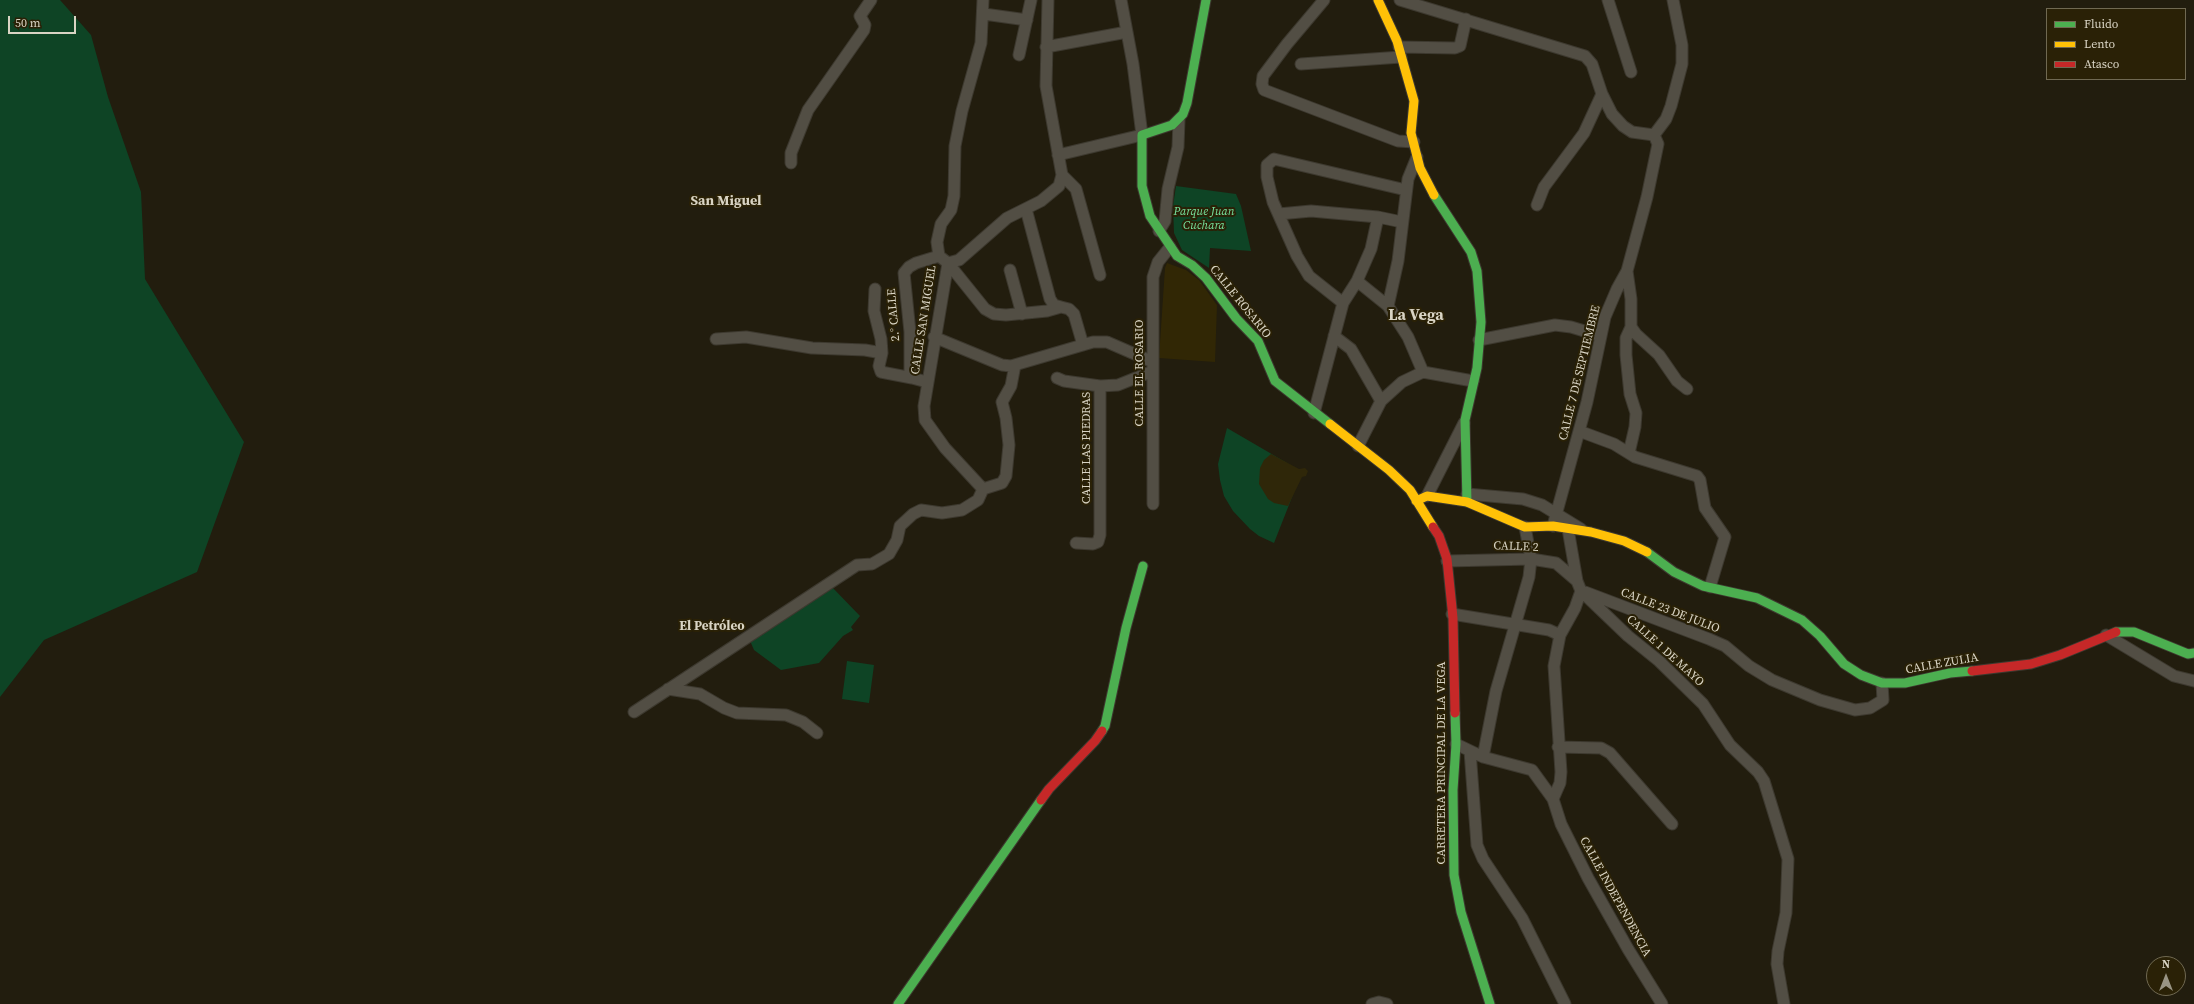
<!DOCTYPE html>
<html>
<head>
<meta charset="utf-8">
<style>
	body { margin:0 }
	#map { position:relative; width:2194px; height:1004px; overflow:hidden; background:#221d0e; font-family:"Source Serif 4",serif }
	canvas { display:block }
	.legend { position:absolute; left:2046px; top:8px; width:140px; height:72px; box-sizing:border-box; background:#2a2106; border:1px solid #706952; margin:0; padding:5px 7px; list-style:none; font-size:12px; color:#d9d4c4 }
	.legend li { display:flex; align-items:center; gap:8px; height:20px }
	.legend b { width:20px; border:1px solid #706952 }
	.north { position:absolute; left:2146px; top:956px; width:40px; height:40px; box-sizing:border-box; background:#2a2106; border:1px solid #706952; border-radius:50%; rotate:0deg; font-size:11px; font-weight:700; line-height:16px; text-align:center; color:#d9d4c4 }
	.north::after { content:''; display:block; margin:auto; width:14px; height:18px; background:#999484; clip-path:polygon(50% 0,100% 100%,50% 72%,0 100%) }
	.scale { position:absolute; left:8px; top:16px; width:68px; height:18px; box-sizing:border-box; border:2px solid #d9d4c4; border-top:0; padding-left:5px; font-size:12px; line-height:14px; white-space:nowrap; color:#d9d4c4; -webkit-text-stroke:3px #2a2106; paint-order:stroke }
</style>
</head>
<body>
<div id="map">
<canvas width="2194" height="1004"></canvas>
<ul class="legend">
<li><b style="height:5px;background:#4caf50"></b>Fluido</li>
<li><b style="height:5px;background:#ffc107"></b>Lento</li>
<li><b style="height:5px;background:#c62828"></b>Atasco</li>
</ul>
<div class="north">N</div>
<div class="scale">50 m</div>
</div>
<script>
const ctx = document.querySelector('canvas').getContext('2d');
ctx.lineJoin = 'round';
function fillPath(path, color) {
  ctx.fillStyle = color;
  ctx.fill(path, 'evenodd');
}
function toPath(rows) {
  const path = new Path2D();
  for (const r of rows) {
    path.moveTo(r[0], r[1]);
    for (let i = 2; i < r.length; i += 2) path.lineTo(r[i], r[i + 1]);
  }
  return path;
}
function stroke(path, color, width, dash) {
  ctx.strokeStyle = color;
  ctx.lineWidth = width;
  ctx.lineCap = dash ? 'butt' : 'round';
  ctx.setLineDash(dash || []);
  ctx.stroke(path);
}
function label(font, color, halo, rows, align = 'center') {
  ctx.font = font + ' "Source Serif 4",serif';
  ctx.lineWidth = 4;
  ctx.setLineDash([]);
  ctx.textBaseline = 'middle';
  ctx.strokeStyle = halo;
  ctx.fillStyle = color;
  for (const [text, x, y, turn = 0] of rows) {
    ctx.save();
    ctx.translate(x, y);
    ctx.rotate((+turn || 0) * Math.PI / 180);
    ctx.textAlign = isNaN(turn) ? turn : align;
    if (halo) ctx.strokeText(text, 0, 0);
    ctx.fillText(text, 0, 0);
    ctx.restore();
  }
}
fillPath(toPath([
	[1167,263,1186,270,1199,280,1217,305,1215,362,1159,358,1165,268]
]), '#312705');
fillPath(toPath([
	[0,0,60,0,91,35,108,97,141,192,145,279,244,442,197,572,44,640,0,697],
	[1176,186,1236,194,1241,206,1251,251,1210,248,1209,268,1182,250,1174,233,1173,206],
	[1227,428,1294,467,1296,487,1274,543,1259,536,1250,529,1233,511,1224,496,1220,480,1218,464],
	[831,586,860,616,851,627,853,630,843,636,819,663,781,670,754,650,748,636],
	[847,661,874,665,869,703,842,699]
]), '#0e4425');
fillPath(toPath([
	[1271,454,1299,469,1305,468,1308,471,1306,476,1302,477,1288,506,1274,503,1268,499,1259,484,1260,468,1264,460]
]), '#2f2709');
const street = toPath([
	[983,0,981,43,962,111,955,146,954,196,951,210,941,224,937,242,939,256,948,263,985,309,994,314,1006,315,1047,311,1061,307,1069,309,1074,314,1083,345],
	[1324,0,1287,44,1263,76,1262,84,1264,90,1398,141,1414,142],
	[1400,0,1585,56,1592,64,1602,94,1612,114,1623,126,1632,132,1654,135],
	[1608,0,1631,72],
	[984,14,1027,20],
	[1046,47,1127,32],
	[1399,47,1455,48,1460,46,1466,19],
	[1019,55,1031,0],
	[1301,64,1401,57],
	[1654,135,1666,119,1671,106,1682,64,1682,45,1673,0],
	[1058,155,1142,135,1133,64,1121,0],
	[791,163,791,153,808,110,864,30,865,25,860,16,871,0],
	[1062,175,1076,189,1100,275],
	[1537,205,1544,187,1584,133,1602,94],
	[1026,209,1050,299,1054,305,1061,307],
	[1279,214,1311,211,1378,217,1402,222],
	[1159,231,1165,221,1168,189,1178,147,1179,120],
	[948,263,959,260,1007,218,1041,201,1059,186,1062,175,1046,86,1048,0],
	[948,263,924,406,925,420,945,448,983,489],
	[1010,270,1022,314],
	[1627,271,1631,299,1631,327,1626,338,1626,355,1630,394,1636,413,1635,427,1629,453],
	[1357,281,1388,306,1408,337,1423,372,1473,381],
	[875,289,874,311,881,339,882,353,879,366,881,372,912,378],
	[1343,303,1309,276,1297,256,1273,202,1267,177,1267,165,1274,159,1406,190],
	[1388,306,1398,261,1408,179,1417,157],
	[1631,327,1636,334,1659,355,1677,381,1687,389],
	[1334,336,1351,349,1381,401],
	[934,337,1002,365,1011,366,1093,342,1107,342,1153,362],
	[716,339,746,337,812,348,865,350,882,353],
	[1479,340,1555,325,1571,327,1601,336],
	[1057,378,1064,381,1100,386],
	[927,382,912,378,910,371,910,332,904,273,909,267,916,263,939,256],
	[1314,413,1343,303,1357,281,1371,249,1378,217],
	[1579,431,1614,444,1635,457,1697,476,1700,480,1705,508,1725,537,1710,587],
	[1358,446,1381,401,1402,382,1423,372],
	[983,489,1002,483,1006,476,1009,445,1006,418,1002,402,1011,386,1015,365],
	[1467,494,1523,499,1542,505,1581,529],
	[1427,496,1464,423],
	[1153,504,1153,277,1158,262,1170,247],
	[1553,526,1587,402,1605,317,1617,289,1627,271,1647,197,1658,144,1654,135],
	[1568,529,1577,581,1581,591,1628,636,1659,661,1703,704,1730,745,1758,772,1764,781,1788,859,1786,913,1778,951,1777,964,1784,1004],
	[1076,543,1093,544,1098,542,1100,535,1100,386,1118,385,1153,371],
	[1447,561,1531,559,1556,563,1577,581],
	[1585,592,1709,639,1725,646,1749,666,1772,680,1820,700,1855,710,1870,708,1883,700,1882,683],
	[1452,614,1549,630,1560,635],
	[2106,635,2174,676,2194,681],
	[668,689,700,694,724,708,737,713,786,715,803,722,817,733],
	[634,712,857,565,872,564,889,554,897,540,900,526,913,514,921,510,942,513,962,510,978,500,983,489],
	[1456,744,1483,757,1532,770,1553,799,1561,824,1588,878,1628,949,1662,1004],
	[1558,747,1601,748,1610,753,1672,824],
	[1470,751,1477,845,1483,859,1522,918,1565,1004],
	[1483,757,1496,691,1529,577,1531,559,1525,527],
	[1553,799,1560,783,1561,772,1554,666,1560,635,1575,608,1581,591],
	[1372,1004,1379,1002,1387,1004]
]);
const fast = toPath([
	[1206,0,1187,103,1183,114,1172,125,1142,135,1142,186,1150,216,1177,256,1192,265,1206,278,1236,318,1258,341,1275,381,1330,424],
	[1434,195,1471,252,1477,271,1481,322,1477,368,1465,420,1467,502],
	[1647,552,1674,572,1703,586,1757,598,1802,620,1820,636,1844,664,1861,675,1882,683,1905,683,1950,673,1972,671],
	[2116,632,2134,632,2188,654,2194,653],
	[1455,713,1456,744,1453,790,1454,875,1461,912,1490,1004],
	[1102,731,1105,726,1126,628,1143,566],
	[898,1004,1041,800]
]);
const slow = toPath([
	[1378,0,1397,41,1414,101,1411,133,1420,168,1434,195],
	[1330,424,1389,470,1410,490,1433,527],
	[1416,501,1427,496,1467,502,1525,527,1553,526,1591,532,1624,541,1647,552]
]);
const jam = toPath([
	[1433,527,1439,536,1447,559,1453,618,1455,713],
	[1972,671,2031,664,2060,655,2116,632],
	[1041,800,1049,789,1095,741,1102,731]
]);
stroke(street, '#3d392f', 13);
stroke(fast, '#3d392f', 11);
stroke(slow, '#3d392f', 11);
stroke(jam, '#3d392f', 11);
stroke(street, '#524e44', 11);
stroke(fast, '#4caf50', 9);
stroke(slow, '#ffc107', 9);
stroke(jam, '#c62828', 9);
label('italic 12px', '#76e19d', '#2a2106', [
	["Parque Juan",1204,212],
	["Cuchara",1204,226]
]);
label('12px', '#d9d4c4', '#2a2106', [
	["CALLE ROSARIO",1240,302,51],
	["2.° CALLE",894,315,-95],
	["CALLE SAN MIGUEL",924,320,-81],
	["CALLE EL ROSARIO",1140,373,-90],
	["CALLE 7 DE SEPTIEMBRE",1580,373,-76],
	["CALLE LAS PIEDRAS",1087,448,-90],
	["CALLE 2",1516,547,2],
	["CALLE 23 DE JULIO",1670,611,21],
	["CALLE 1 DE MAYO",1665,651,42],
	["CALLE ZULIA",1942,664,-10],
	["CARRETERA PRINCIPAL DE LA VEGA",1442,763,-90],
	["CALLE INDEPENDENCIA",1615,897,61]
]);
label('bold 13px', '#d9d4c4', '#2a2106', [
	["El Petróleo",712,627]
]);
label('bold 14px', '#d9d4c4', '#2a2106', [
	["San Miguel",726,201]
]);
label('bold 16px', '#d9d4c4', '#2a2106', [
	["La Vega",1416,316]
]);
</script>
</body>
</html>
